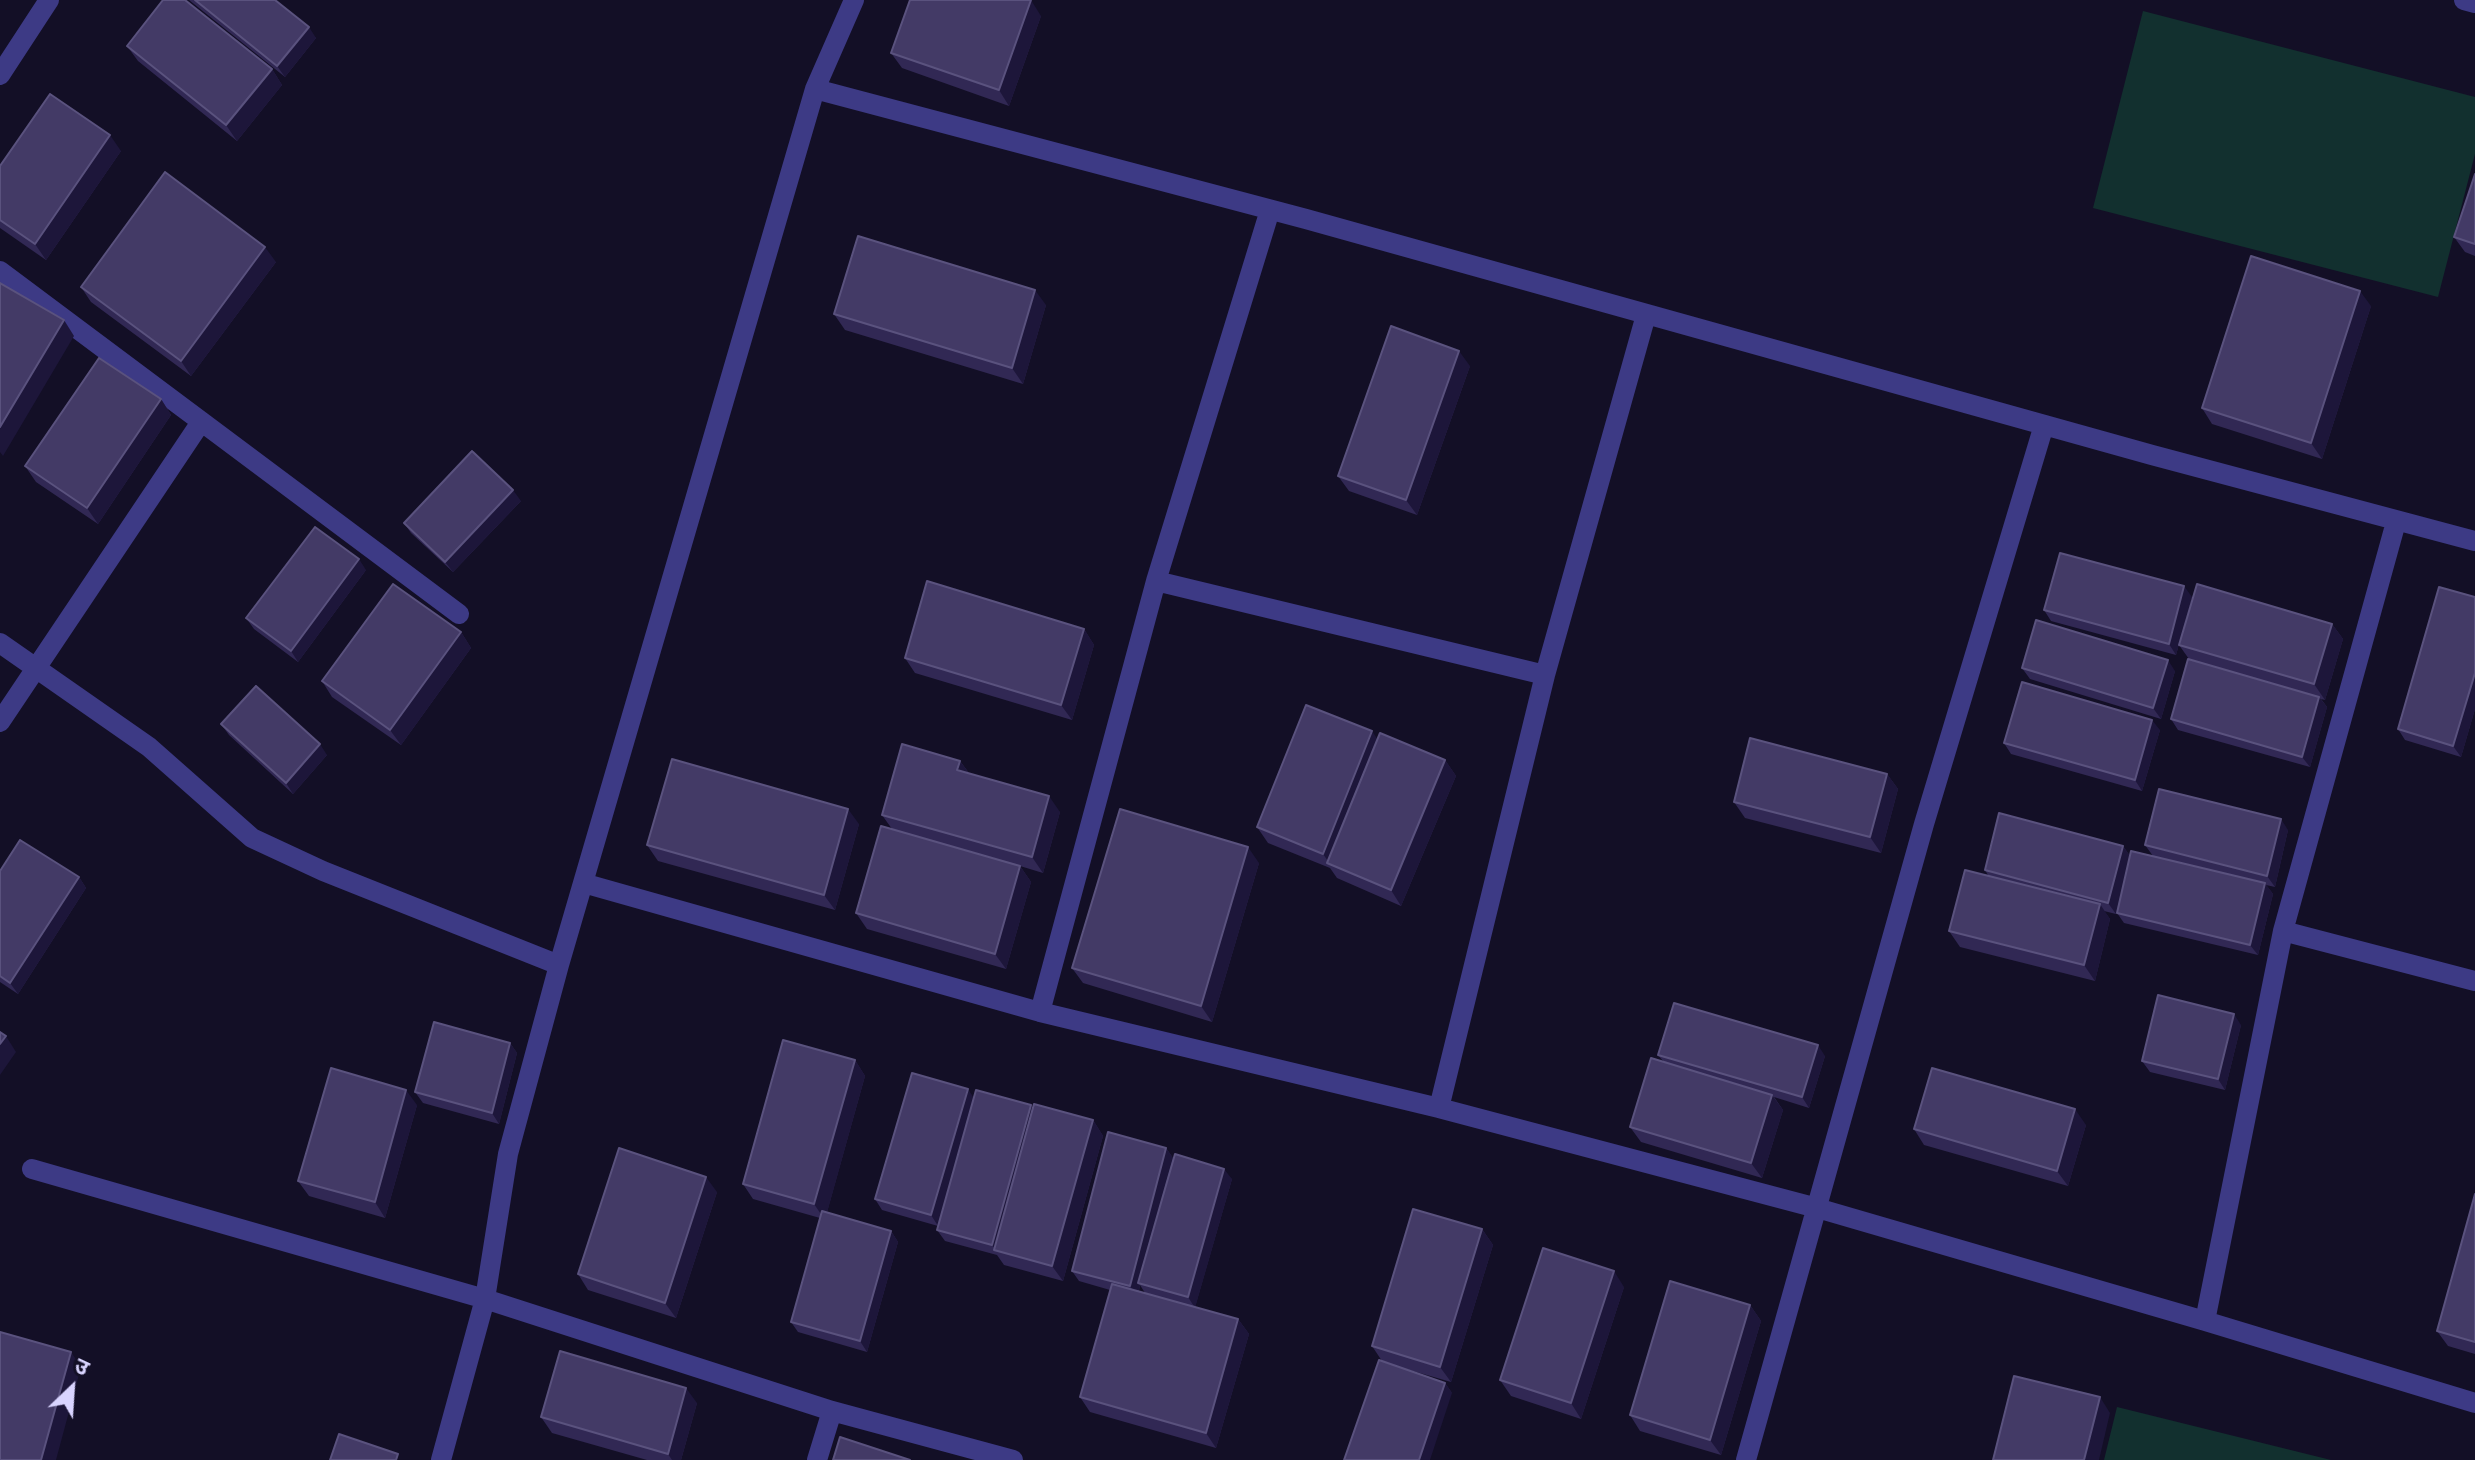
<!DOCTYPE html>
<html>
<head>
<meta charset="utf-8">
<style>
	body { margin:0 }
	#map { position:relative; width:2475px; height:1460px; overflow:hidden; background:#130f26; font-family:"Archivo Narrow","Noto Sans Devanagari",sans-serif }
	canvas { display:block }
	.north { position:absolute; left:32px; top:1348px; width:80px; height:80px; -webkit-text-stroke:6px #130f26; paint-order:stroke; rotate:25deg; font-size:22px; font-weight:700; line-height:32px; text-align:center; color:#d9d4ff }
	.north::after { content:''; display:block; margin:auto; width:28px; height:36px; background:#d9d4ff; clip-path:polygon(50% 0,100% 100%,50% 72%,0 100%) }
</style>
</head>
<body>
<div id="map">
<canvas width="2475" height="1460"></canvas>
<div class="north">उ</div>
</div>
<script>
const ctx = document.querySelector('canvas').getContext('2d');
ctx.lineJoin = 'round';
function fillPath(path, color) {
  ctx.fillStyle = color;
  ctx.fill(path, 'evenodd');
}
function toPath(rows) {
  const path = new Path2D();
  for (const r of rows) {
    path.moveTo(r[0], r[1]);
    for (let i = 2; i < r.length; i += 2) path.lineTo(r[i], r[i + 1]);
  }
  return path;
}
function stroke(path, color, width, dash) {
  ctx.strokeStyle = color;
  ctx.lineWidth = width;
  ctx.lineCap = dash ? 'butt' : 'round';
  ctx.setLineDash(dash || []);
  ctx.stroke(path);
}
fillPath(toPath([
	[2143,11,2475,97,2475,154,2438,297,2093,208],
	[2117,1407,2331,1460,2104,1460]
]), '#12302f');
stroke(toPath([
	[2464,0,2475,3],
	[0,75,49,0],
	[815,89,1306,219,2152,455,2475,541],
	[0,271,459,614],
	[1156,581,1545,675],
	[0,643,149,747,252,838,323,871,559,965],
	[0,722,201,422],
	[583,883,1040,1012,1439,1108,1817,1208,2205,1321,2475,1403],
	[2283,931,2475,981],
	[1040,1012,1156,581,1270,210],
	[1439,1108,1545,675,1646,315],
	[32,1169,485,1299,832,1411,1013,1460],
	[2205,1321,2283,931,2396,522],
	[441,1460,485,1299,508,1154,559,965,815,89,854,0],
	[817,1460,832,1411],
	[1746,1460,1924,824,2044,425]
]), '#3d3a85', 20);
fillPath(toPath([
	[189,0,275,0,316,38,285,77],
	[1041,16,1009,106,902,68,891,53],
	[127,46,272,69,282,85,237,141,138,61],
	[121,151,46,260,0,228,0,166],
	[2475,174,2475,256,2465,252,2454,237],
	[276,262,191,376,91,302,81,287],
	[1046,305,1023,384,845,330,834,314],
	[2371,306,2322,459,2212,424,2202,408],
	[1470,366,1417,515,1349,491,1338,476],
	[161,399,171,415,98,524,36,482,25,466],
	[521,501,453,572,411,533,404,523],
	[366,570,298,662,254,629,246,618],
	[2192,597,2176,655,2051,621,2044,610],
	[2475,597,2475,709,2461,757,2405,740,2398,729],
	[2332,624,2343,639,2325,700,2321,699,2327,707,2310,767,2178,730,2171,719,2189,659,2179,645],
	[1084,629,1094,645,1072,720,915,673,905,658],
	[461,632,471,648,401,745,332,697,322,681],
	[2022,668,2175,671,2161,719,2030,679],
	[221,724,327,755,293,794,229,735],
	[2160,730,2142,791,2011,754,2004,743],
	[1378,740,1445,760,1456,776,1401,906,1337,878,1330,868,1268,843,1257,827],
	[960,761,969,773,1060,812,1043,873,1020,866,1031,882,1006,969,867,929,856,913,892,829,882,815],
	[1887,774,1898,789,1881,853,1745,818,1734,802],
	[859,824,835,910,658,861,647,845],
	[2288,830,2275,887,2266,885,2273,894,2258,955,2124,923,2117,913,2125,877,2116,914,2104,911,2110,919,2095,981,1960,947,1949,931,1988,875,1985,870,2123,846,2130,856,2153,856,2145,845],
	[1259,863,1212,1022,1083,983,1072,968],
	[0,871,79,877,86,888,18,994,0,982],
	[2241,1025,2225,1090,2150,1072,2142,1061],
	[510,1043,517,1053,499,1124,423,1103,415,1092],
	[1658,1055,1825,1056,1809,1108,1774,1097,1783,1110,1762,1178,1641,1142,1630,1127,1663,1061],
	[855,1060,865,1076,827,1212,891,1231,898,1242,867,1352,798,1332,791,1322,820,1218,753,1199,743,1184],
	[974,1097,1093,1120,1103,1136,1063,1281,1004,1265,997,1255,945,1241,937,1230,938,1226,882,1210,875,1199],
	[417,1105,385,1218,309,1196,298,1181],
	[2086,1125,2068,1186,1924,1145,1914,1129],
	[1166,1148,1173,1158,1232,1179,1195,1307,1238,1319,1249,1334,1216,1448,1090,1412,1080,1397,1110,1290,1079,1281,1072,1271],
	[1140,1285,1145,1293,1139,1291],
	[717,1192,676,1318,588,1290,578,1274],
	[2475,1194,2475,1354,2448,1346,2437,1331],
	[1482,1229,1493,1245,1451,1382,1392,1365,1445,1383,1452,1393,1382,1361,1372,1346],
	[1624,1287,1581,1419,1511,1396,1500,1380],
	[1750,1305,1761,1321,1721,1455,1640,1431,1630,1415],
	[697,1403,681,1460,647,1460,552,1433,541,1417]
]), '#312854');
fillPath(toPath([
	[1031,0,1041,16,1009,106,999,90],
	[309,27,316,38,285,77,277,66],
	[272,69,282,85,237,141,226,125],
	[110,135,121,151,46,260,35,244],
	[265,247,276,262,191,376,181,361],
	[1035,290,1046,305,1023,384,1012,368],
	[2360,291,2371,306,2322,459,2311,443],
	[64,320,74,336,3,456,0,452,0,427],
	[1459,351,1470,366,1417,515,1406,500],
	[161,399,171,415,98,524,87,508],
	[513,490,521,501,453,572,445,562],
	[359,559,366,570,298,662,291,651],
	[2184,586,2192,597,2176,655,2169,644],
	[2332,624,2343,639,2325,700,2314,684],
	[1084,629,1094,645,1072,720,1061,705],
	[461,632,471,648,401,745,390,730],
	[2168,660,2175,671,2161,719,2153,708],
	[2475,673,2475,709,2461,757,2453,746],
	[2319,697,2327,707,2310,767,2302,757],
	[2152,720,2160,730,2142,791,2135,780],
	[1372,731,1382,746,1330,864,1323,854],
	[320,744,327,755,293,794,286,783],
	[1445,760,1456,776,1401,906,1391,890],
	[960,761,971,776,957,770],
	[1887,774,1898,789,1881,853,1870,837],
	[1049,796,1060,812,1043,873,1032,857],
	[848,809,859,824,835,910,824,895],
	[2281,819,2288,830,2275,887,2267,876],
	[2123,846,2130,856,2116,914,2108,903],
	[1248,847,1259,863,1212,1022,1201,1006],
	[1020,866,1031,882,1006,969,995,954],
	[79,877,86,888,18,994,10,983],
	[2265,883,2273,894,2258,955,2250,945],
	[2100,904,2110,919,2095,981,2084,965],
	[2234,1014,2241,1025,2225,1090,2218,1079],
	[6,1036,16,1052,0,1075,0,1044],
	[510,1043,517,1053,499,1124,492,1113],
	[1818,1045,1825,1056,1809,1108,1802,1097],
	[855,1060,865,1076,825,1220,814,1204],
	[968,1089,975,1100,938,1226,931,1215],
	[406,1090,417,1105,385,1218,375,1202],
	[1772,1095,1783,1110,1762,1178,1751,1163],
	[1031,1105,1038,1116,996,1250,992,1245],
	[2075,1109,2086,1125,2068,1186,2057,1171],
	[1093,1120,1103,1136,1063,1281,1052,1266],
	[1166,1148,1173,1158,1138,1283,1140,1285,1137,1297,1130,1286],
	[1224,1169,1232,1179,1195,1308,1188,1297],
	[706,1177,717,1192,676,1318,665,1303],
	[1482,1229,1493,1245,1451,1382,1440,1367],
	[891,1231,898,1242,867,1352,860,1341],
	[1614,1271,1624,1287,1581,1419,1571,1403],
	[1750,1305,1761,1321,1721,1455,1710,1440],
	[1238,1319,1249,1334,1216,1448,1206,1433],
	[71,1352,81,1367,56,1460,41,1460],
	[1445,1383,1452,1393,1430,1460,1419,1460],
	[686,1388,697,1403,681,1460,672,1460,668,1454],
	[2100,1397,2110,1413,2099,1460,2084,1460]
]), '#1d163a');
const building = toPath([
	[163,0,185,0,272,69,226,125,127,46,163,0],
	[195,0,275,0,309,27,277,66,195,0],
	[910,0,1031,0,999,90,891,53,910,0],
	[50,94,110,135,35,244,0,220,0,166,50,94],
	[165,172,265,247,181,361,81,287,165,172],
	[2475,174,2475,244,2454,237,2475,174],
	[858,236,1035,290,1012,368,834,314,858,236],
	[2251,256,2360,291,2311,443,2202,408,2251,256],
	[0,283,64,320,0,427,0,283],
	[1391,326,1459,351,1406,500,1338,476,1391,326],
	[99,358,161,399,87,508,25,466,99,358],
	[472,451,513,490,445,562,404,523,472,451],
	[315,527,359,559,291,651,246,618,315,527],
	[2060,553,2184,586,2169,644,2044,610,2060,553],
	[927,581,1084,629,1061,705,905,658,927,581],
	[393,584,461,632,390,730,322,681,393,584],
	[2197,584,2332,624,2314,684,2179,645,2197,584],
	[2439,587,2475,597,2475,673,2453,746,2398,729,2439,587],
	[2036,620,2168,660,2153,708,2022,668,2036,620],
	[2188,659,2319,697,2302,757,2171,719,2188,659],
	[2022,682,2152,720,2135,780,2004,743,2022,682],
	[256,686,320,744,286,783,221,724,256,686],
	[1306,705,1372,731,1323,854,1257,827,1306,705],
	[1380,733,1445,760,1391,890,1327,863,1380,733],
	[1750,738,1887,774,1870,837,1734,802,1750,738],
	[902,744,960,761,957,770,1049,796,1032,857,882,815,902,744],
	[672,759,848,809,824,895,647,845,672,759],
	[2159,789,2281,819,2267,876,2145,845,2159,789],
	[1120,809,1248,847,1201,1006,1072,968,1120,809],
	[1999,813,2123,846,2108,903,1985,870,1999,813],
	[881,826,1020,866,995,954,856,913,881,826],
	[20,840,79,877,10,983,0,976,0,871,20,840],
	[2131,851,2265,883,2250,945,2117,913,2131,851],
	[1965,870,2100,904,2084,965,1949,931,1965,870],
	[2158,995,2234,1014,2218,1079,2142,1061,2158,995],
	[1674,1003,1818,1045,1802,1097,1658,1055,1674,1003],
	[434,1022,510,1043,492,1113,415,1092,434,1022],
	[0,1032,6,1036,0,1044,0,1032],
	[783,1040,855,1060,814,1204,743,1184,783,1040],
	[1651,1058,1772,1095,1751,1163,1630,1127,1651,1058],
	[331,1068,406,1090,375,1202,298,1181,331,1068],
	[1932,1068,2075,1109,2057,1171,1914,1129,1932,1068],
	[912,1073,968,1089,931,1215,875,1199,912,1073],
	[976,1090,1031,1105,992,1245,937,1230,976,1090],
	[1034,1104,1093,1120,1052,1266,994,1250,1034,1104],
	[1108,1132,1166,1148,1130,1286,1072,1271,1108,1132],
	[619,1148,706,1177,665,1303,578,1274,619,1148],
	[1175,1154,1224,1169,1188,1297,1138,1283,1175,1154],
	[2475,1194,2475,1342,2437,1331,2475,1194],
	[1413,1209,1482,1229,1440,1367,1372,1346,1413,1209],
	[822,1211,891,1231,860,1341,791,1322,822,1211],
	[1543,1248,1614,1271,1571,1403,1500,1380,1543,1248],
	[1670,1281,1750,1305,1710,1440,1630,1415,1670,1281],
	[1112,1284,1238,1319,1206,1433,1080,1397,1112,1284],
	[0,1332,71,1352,41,1460,0,1460,0,1332],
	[560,1351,686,1388,668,1454,541,1417,560,1351],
	[1379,1360,1445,1383,1419,1460,1344,1460,1379,1360],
	[2014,1376,2100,1397,2084,1460,1993,1460,2014,1376],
	[339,1434,398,1454,396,1460,330,1460,339,1434],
	[840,1437,910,1460,833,1460,840,1437]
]);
fillPath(building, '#433a66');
stroke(building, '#5a527e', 2);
</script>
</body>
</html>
